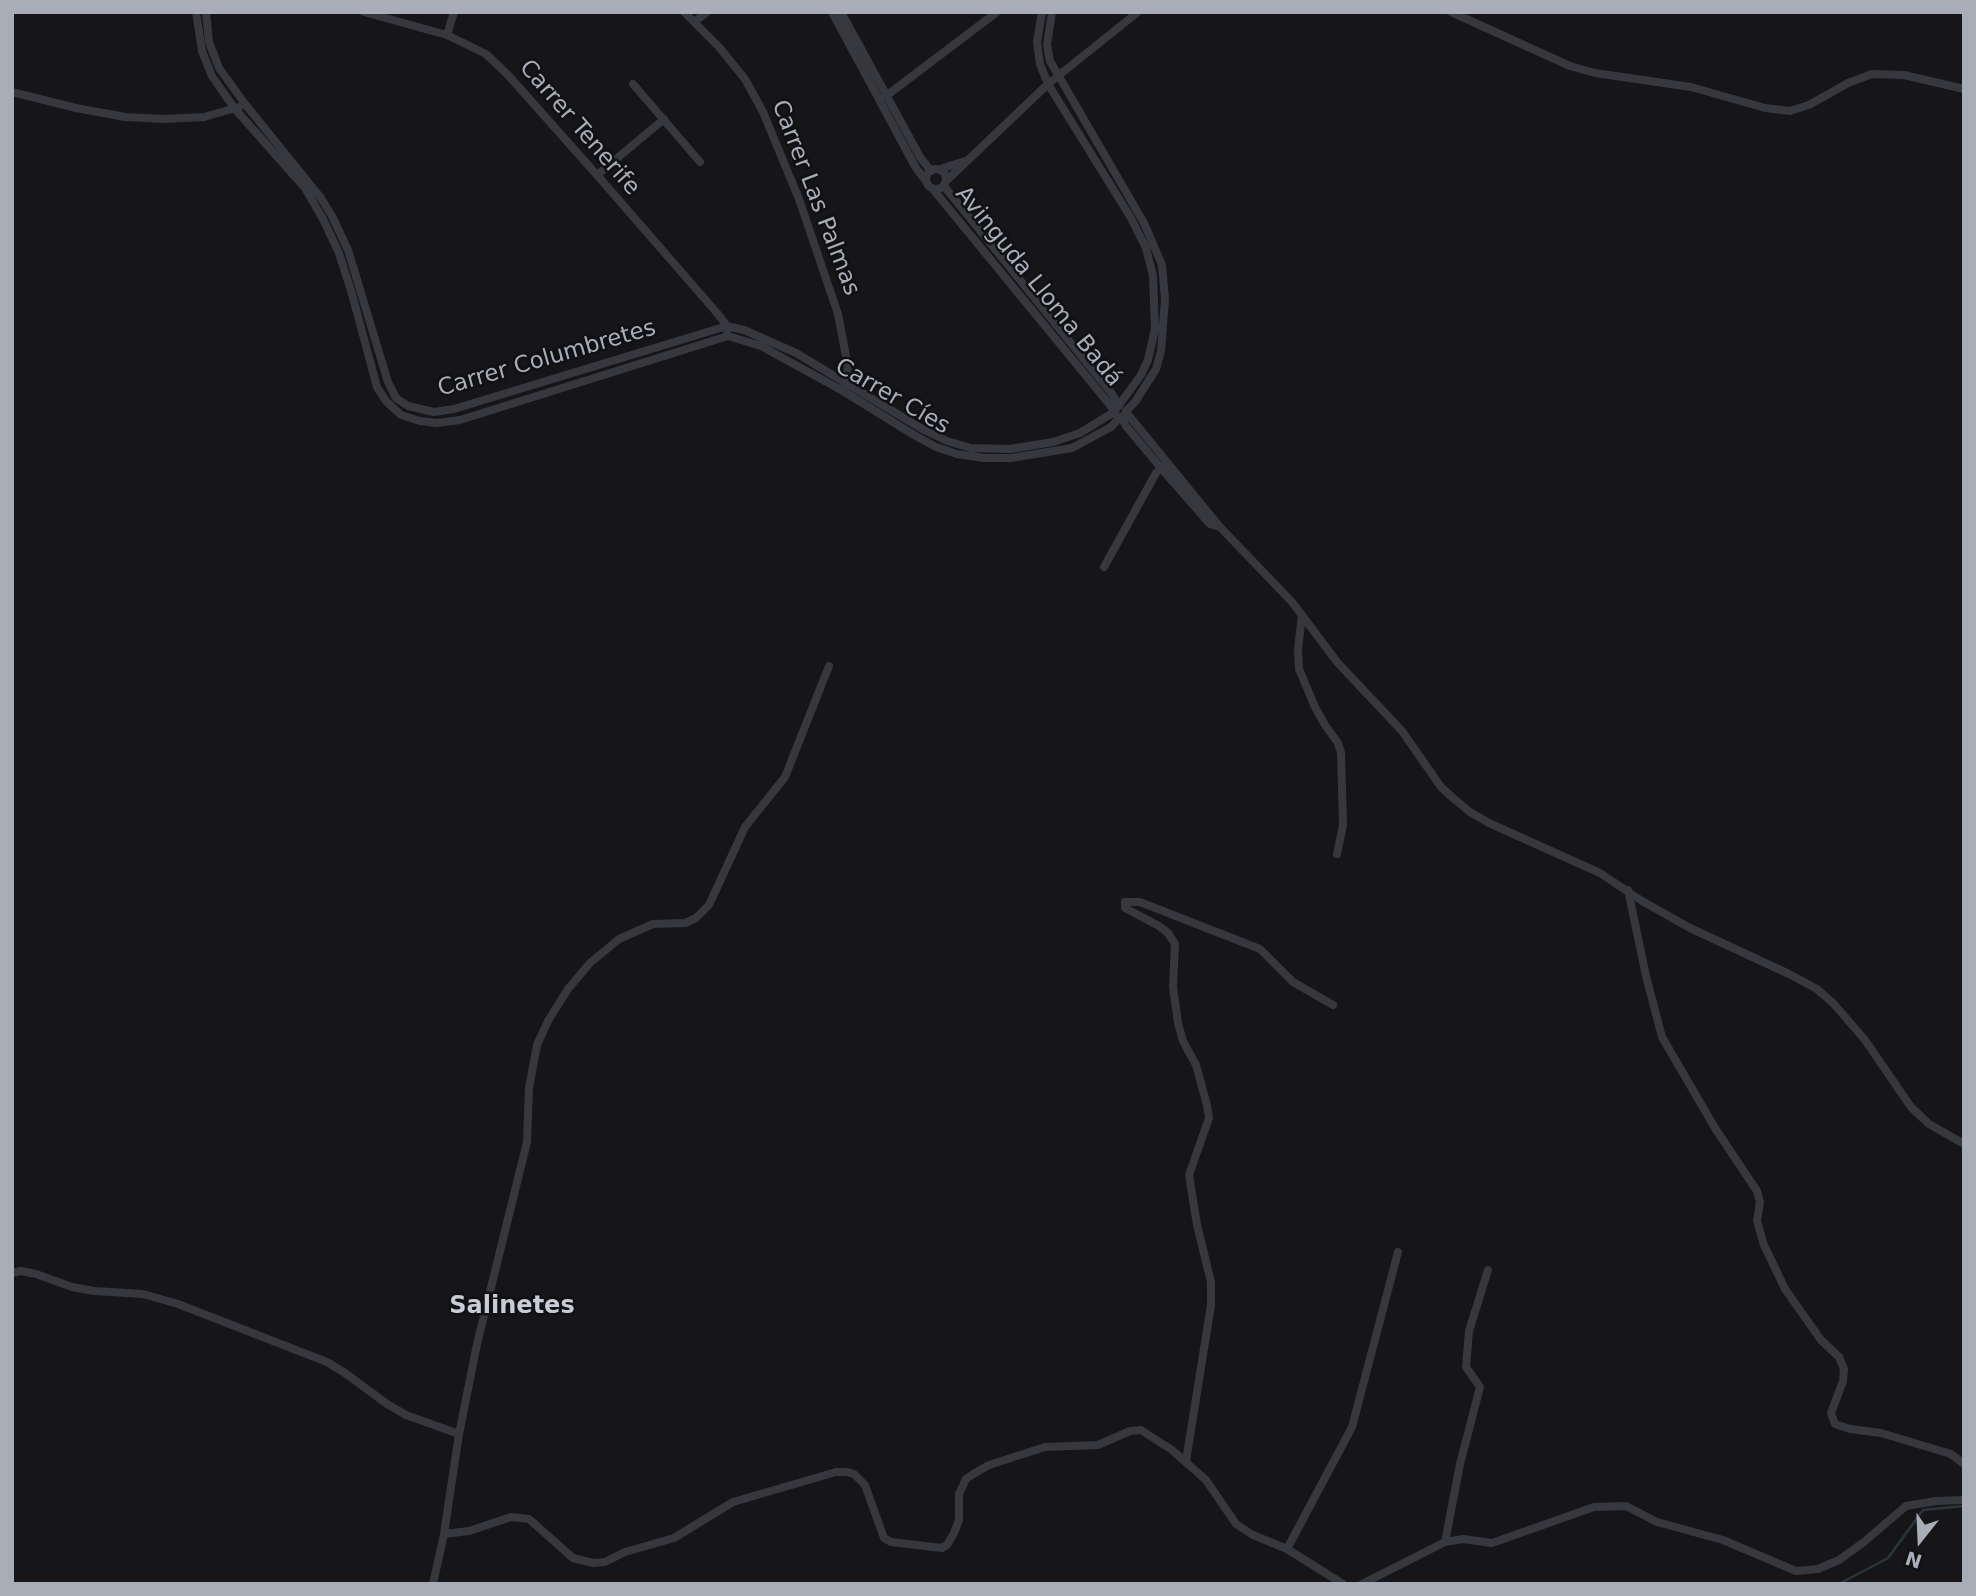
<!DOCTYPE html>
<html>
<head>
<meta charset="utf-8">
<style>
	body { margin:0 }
	#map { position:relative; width:1976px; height:1596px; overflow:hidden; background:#161618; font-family:"DejaVu Sans",sans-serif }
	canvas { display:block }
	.frame { position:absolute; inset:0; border:14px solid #a8adb8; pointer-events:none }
	.north { position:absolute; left:1885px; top:1505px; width:70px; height:70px; -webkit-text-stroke:5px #111113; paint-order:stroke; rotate:198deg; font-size:19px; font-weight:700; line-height:28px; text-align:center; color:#a8adb8 }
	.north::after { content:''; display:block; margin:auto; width:24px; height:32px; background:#a8adb8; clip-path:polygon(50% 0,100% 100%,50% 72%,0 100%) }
</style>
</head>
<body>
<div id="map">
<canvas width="1976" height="1596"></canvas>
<div class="frame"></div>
<div class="north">N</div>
</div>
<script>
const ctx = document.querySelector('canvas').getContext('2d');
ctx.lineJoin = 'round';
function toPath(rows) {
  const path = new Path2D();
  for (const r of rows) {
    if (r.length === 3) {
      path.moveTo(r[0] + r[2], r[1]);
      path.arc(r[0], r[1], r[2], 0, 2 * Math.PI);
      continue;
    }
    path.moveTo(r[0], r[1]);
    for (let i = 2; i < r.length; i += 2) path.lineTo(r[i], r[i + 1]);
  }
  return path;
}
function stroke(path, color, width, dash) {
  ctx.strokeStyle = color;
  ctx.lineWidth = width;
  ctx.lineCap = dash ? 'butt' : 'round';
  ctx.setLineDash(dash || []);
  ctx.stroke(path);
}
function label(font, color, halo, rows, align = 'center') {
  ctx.font = font + ' "DejaVu Sans",sans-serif';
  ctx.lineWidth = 5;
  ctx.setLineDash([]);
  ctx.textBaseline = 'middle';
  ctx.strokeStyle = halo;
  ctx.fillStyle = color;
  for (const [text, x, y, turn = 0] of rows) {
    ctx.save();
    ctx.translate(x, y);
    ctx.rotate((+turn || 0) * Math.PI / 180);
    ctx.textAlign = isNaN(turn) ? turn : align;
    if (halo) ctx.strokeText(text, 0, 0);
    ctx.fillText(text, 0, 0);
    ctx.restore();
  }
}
stroke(toPath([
	[1839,1584,1888,1558,1923,1510,1964,1506]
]), '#2c353c', 2.5);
stroke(toPath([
	[196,12,202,51,212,76,235,109,305,188,323,219,339,253,352,294,377,387,386,401,401,415,420,421,437,423,460,420,728,336],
	[206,12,209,42,219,68,245,104,321,198,332,216,348,250,388,382,396,398,408,406,434,412,454,409,727,326,744,330,796,353,924,430,947,441,971,448,1010,449,1053,442,1080,433,1114,412,1141,375,1148,360,1155,329,1153,276,1146,248,1131,218,1048,84,1040,64,1037,42,1042,12],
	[364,12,447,35,486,54,508,75,597,175,717,313,727,326,727,331],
	[684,12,719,47,745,79,763,112,799,199,838,314,848,367,845,386],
	[832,12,916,168,926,181],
	[841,12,920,157,931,171],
	[1052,12,1047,45,1050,61,1144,223,1162,265,1165,299,1161,351,1156,369,1135,402,1126,411],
	[1451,12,1570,66,1595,73,1691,87,1765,108,1790,111,1809,105,1848,83,1872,74,1904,75,1964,89],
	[694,22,707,12],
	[447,35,454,12],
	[633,84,700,162],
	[12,92,76,108,125,117,164,119,204,117,239,107],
	[886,96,997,12],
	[936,179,10],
	[940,169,965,161],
	[597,175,664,119],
	[946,181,1048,84,1138,12],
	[944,186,1112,394,1119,406],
	[932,188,1114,410],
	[728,336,761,346,843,391,914,435,936,447,957,454,984,458,1011,458,1072,448,1111,427,1120,417],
	[1126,412,1220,527,1292,602,1337,662,1402,731,1441,787,1453,798,1470,812,1489,823,1600,873,1642,901,1690,928,1789,974,1817,989,1833,1003,1865,1040,1911,1107,1929,1124,1964,1144],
	[1117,416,1121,417,1126,426,1161,468,1210,524,1220,527],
	[1104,567,1156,473,1164,465],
	[1302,615,1298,649,1299,669,1315,707,1325,725,1338,743,1341,753,1343,825,1337,854],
	[1628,890,1646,976,1662,1037,1715,1128,1757,1191,1760,1202,1757,1221,1764,1245,1785,1289,1821,1340,1839,1357,1844,1369,1843,1381,1831,1413,1835,1424,1850,1429,1881,1433,1951,1454,1964,1464],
	[12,1273,21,1271,36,1274,72,1287,94,1291,143,1294,178,1304,327,1362,345,1373,387,1404,406,1415,459,1434],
	[1186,1461,1211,1305,1211,1282,1197,1225,1189,1175,1209,1118,1207,1105,1196,1065,1183,1041,1178,1023,1173,987,1175,944,1168,933,1159,926,1125,908,1125,902,1140,902,1260,949,1293,982,1333,1005],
	[444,1534,469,1531,511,1517,529,1519,573,1558,593,1563,605,1562,625,1552,674,1538,733,1502,836,1472,847,1472,854,1474,865,1485,884,1538,891,1542,942,1548,947,1545,954,1533,959,1520,959,1494,966,1479,975,1473,989,1465,1045,1447,1098,1445,1130,1431,1141,1430,1172,1450,1206,1480,1236,1524,1253,1535,1287,1549,1343,1584],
	[1445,1542,1460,1464,1480,1387,1466,1367,1469,1331,1488,1270],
	[1287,1549,1352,1427,1398,1252],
	[433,1584,444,1534,459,1434,477,1344,527,1142,529,1088,537,1045,548,1021,568,989,590,963,619,939,653,924,685,923,696,918,709,905,745,827,785,777,829,666],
	[1362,1584,1445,1542,1463,1539,1492,1543,1594,1507,1626,1506,1657,1522,1723,1540,1796,1571,1818,1569,1839,1560,1864,1542,1906,1506,1936,1501,1964,1500]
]), '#37383d', 8);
label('23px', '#a8adb8', '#111113', [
	["Carrer Tenerife",579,128,49],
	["Carrer Las Palmas",815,198,69],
	["Avinguda Lloma Badá",1038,287,51],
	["Carrer Columbretes",547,359,-16],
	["Carrer Cíes",892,397,30]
]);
label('bold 24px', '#c9ccd4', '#111113', [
	["Salinetes",512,1307]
]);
</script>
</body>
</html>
